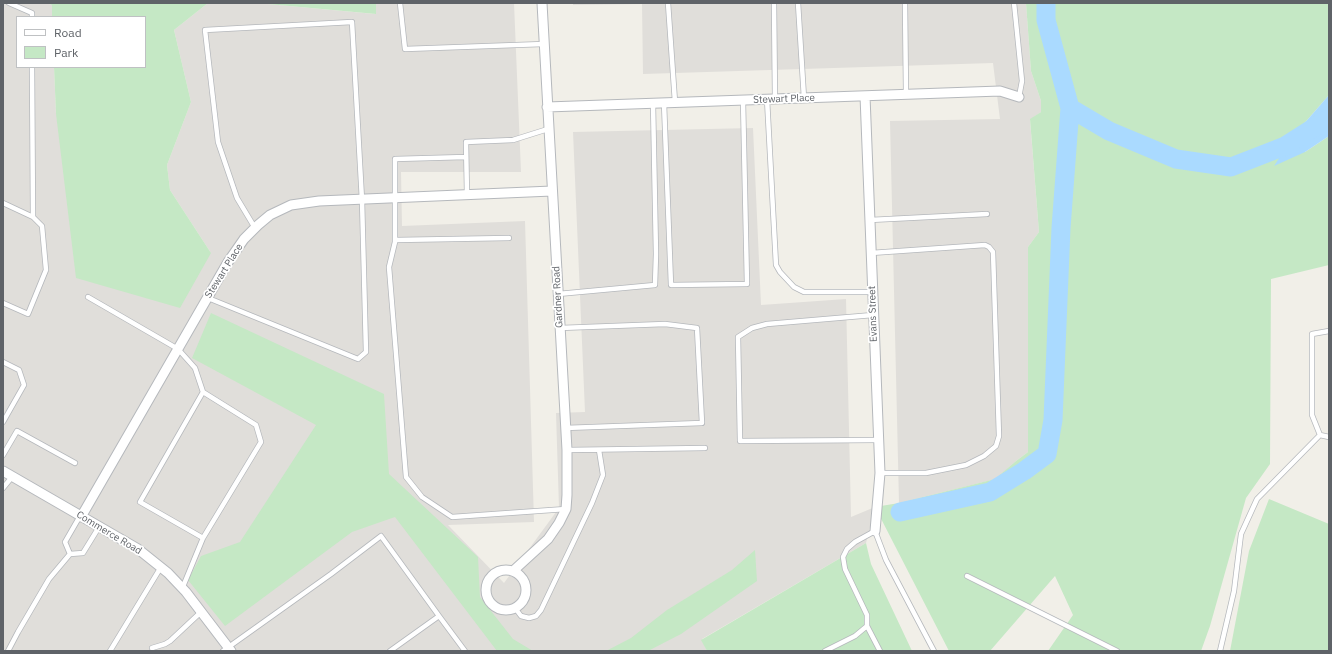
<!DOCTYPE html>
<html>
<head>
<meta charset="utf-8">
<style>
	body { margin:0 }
	#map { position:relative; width:1332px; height:654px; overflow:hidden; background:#f1efe8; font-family:"IBM Plex Sans",sans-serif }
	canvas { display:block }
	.frame { position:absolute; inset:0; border:4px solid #5f6368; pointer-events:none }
	.legend { position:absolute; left:16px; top:16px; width:130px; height:52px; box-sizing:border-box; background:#fff; border:1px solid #bfc1c3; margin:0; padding:5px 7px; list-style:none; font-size:12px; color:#5f6368 }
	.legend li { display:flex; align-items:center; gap:8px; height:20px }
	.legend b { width:20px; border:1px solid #bfc1c3 }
</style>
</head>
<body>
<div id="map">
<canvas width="1332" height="654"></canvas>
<div class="frame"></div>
<ul class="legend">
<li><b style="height:5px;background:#fff"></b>Road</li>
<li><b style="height:11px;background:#c5e8c5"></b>Park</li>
</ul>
</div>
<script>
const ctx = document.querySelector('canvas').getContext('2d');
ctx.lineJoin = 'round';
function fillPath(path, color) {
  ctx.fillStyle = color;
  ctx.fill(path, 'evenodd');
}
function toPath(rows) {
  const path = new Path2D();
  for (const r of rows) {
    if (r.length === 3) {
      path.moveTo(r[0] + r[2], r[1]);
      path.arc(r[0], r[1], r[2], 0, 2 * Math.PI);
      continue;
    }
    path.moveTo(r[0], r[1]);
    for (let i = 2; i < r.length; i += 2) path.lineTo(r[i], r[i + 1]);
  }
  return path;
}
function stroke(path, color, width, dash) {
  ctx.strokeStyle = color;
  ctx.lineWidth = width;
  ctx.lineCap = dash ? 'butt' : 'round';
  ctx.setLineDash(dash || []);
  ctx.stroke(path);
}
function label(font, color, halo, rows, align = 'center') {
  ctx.font = font + ' "IBM Plex Sans",sans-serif';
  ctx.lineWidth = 3.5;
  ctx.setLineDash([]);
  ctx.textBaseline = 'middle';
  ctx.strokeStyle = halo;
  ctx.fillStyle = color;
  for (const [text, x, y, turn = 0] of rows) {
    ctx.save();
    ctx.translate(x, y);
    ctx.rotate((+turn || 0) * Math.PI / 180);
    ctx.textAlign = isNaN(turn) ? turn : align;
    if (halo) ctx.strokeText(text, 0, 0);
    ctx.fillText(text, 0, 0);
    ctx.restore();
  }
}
fillPath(toPath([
	[3,3,47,3,52,5,52,17,17,17,17,67,54,67,56,114,211,253,170,190,167,165,191,102,174,30,208,3,257,3,375,14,376,3,514,3,521,172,401,172,402,226,525,221,534,522,448,525,504,583,559,508,556,413,585,412,573,132,753,128,761,305,846,299,851,517,875,507,866,543,702,639,707,651,3,651],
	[573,3,1026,3,1031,71,1041,101,1041,112,1030,120,1039,232,1028,247,1028,452,1016,461,996,479,899,503,890,121,1000,119,993,63,643,74,642,4,573,5]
]), '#e0deda');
fillPath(toPath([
	[47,3,208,3,174,30,191,102,167,165,170,190,211,253,180,308,76,278,56,114,54,67,145,67,145,17,52,17,52,5],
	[257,3,376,3,376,14],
	[1026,3,1329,3,1329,95,1295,134,1305,152,1329,136,1329,265,1271,279,1270,464,1246,498,1210,626,1201,651,1048,651,1073,615,1055,576,990,651,949,651,875,507,899,503,995,479,1016,461,1028,452,1028,247,1039,232,1030,119,1041,112,1041,101,1031,71],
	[211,313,384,394,389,474,478,557,480,597,513,639,533,651,497,651,395,517,352,532,225,626,188,580,201,556,240,542,316,425,192,358],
	[1269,499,1329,524,1329,651,1230,651,1249,551],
	[866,543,871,564,912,651,707,651,701,640],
	[755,550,757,581,681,634,648,651,606,651,631,638,667,610,732,570]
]), '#c5e8c5');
fillPath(toPath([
	[1329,95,1329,136,1305,152,1274,166,1295,134]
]), '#aadaff');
stroke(toPath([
	[1046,3,1046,20,1070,108],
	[900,512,990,492,1024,471,1047,454,1053,420,1061,228,1070,108,1109,131,1176,159,1231,167,1285,146,1329,118]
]), '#aadaff', 19);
const service = toPath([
	[9,3,32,13,32,17],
	[400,3,405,49,544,44],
	[668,3,675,102],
	[774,3,775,99],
	[798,3,804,98],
	[905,3,906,94],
	[1014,3,1022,81,1019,97],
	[32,67,33,217],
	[767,99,776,265,780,272,794,287,804,292,873,292],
	[664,103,671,285,747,284,743,100],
	[466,157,395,159,395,242,389,267,406,477,422,497,452,517,566,509],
	[467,195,466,142,513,140,548,129],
	[3,203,33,217,42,226,46,270,28,314,3,303],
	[870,220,987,214],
	[396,240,509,238],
	[871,253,985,245,989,247,993,252,999,436,996,446,984,456,966,465,926,473,880,473],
	[558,294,655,285,656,254,653,103],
	[88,297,178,349,195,368,203,392,256,425,261,442,203,538,182,589],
	[208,298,358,359,366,352,362,200,352,22,205,30,218,142,237,198,255,228],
	[873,315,767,324,752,328,738,337,740,441,878,440],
	[560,328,665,324,697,328,702,423,565,428],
	[3,362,19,370,24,385,3,422],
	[203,392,140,502,203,538],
	[1320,435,1312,415,1312,334,1329,331],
	[1320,435,1329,437],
	[567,450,705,448],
	[3,455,17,431,75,463],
	[3,488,12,477],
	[80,516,65,542,70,554,83,553,99,527],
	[967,576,1117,651],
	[515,608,521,616,529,618,536,616,541,610,592,503,603,475,599,450],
	[867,626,880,651],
	[152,648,165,644,170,641,201,612],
	[8,651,18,632,49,579,70,554],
	[110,651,161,567],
	[223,651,331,574,381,536,439,616],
	[390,651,439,616,465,651],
	[825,651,855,636,867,626,867,615,845,569,843,557,847,549,855,542,875,531,886,560,934,651],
	[1220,651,1234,591,1241,534,1257,499,1320,435]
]);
const minor = toPath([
	[865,96,880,473,875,531],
	[547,107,1000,91,1019,97],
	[3,471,138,549,168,573,186,592,231,651],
	[81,517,228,262,244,239,258,225,270,215,291,205,319,201,552,191],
	[506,590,20],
	[513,571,548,539,559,523,566,509,567,495,567,450,542,3]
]);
stroke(service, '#b5b8bc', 6);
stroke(minor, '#b5b8bc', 11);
stroke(service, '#fff', 4.5);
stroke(minor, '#fff', 9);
label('10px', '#5f6368', '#fff', [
	["Stewart Place",784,99,-2],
	["Stewart Place",224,271,-58],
	["Gardner Road",558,297,-93],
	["Evans Street",873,314,-92],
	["Commerce Road",109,533,31]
]);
</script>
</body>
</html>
